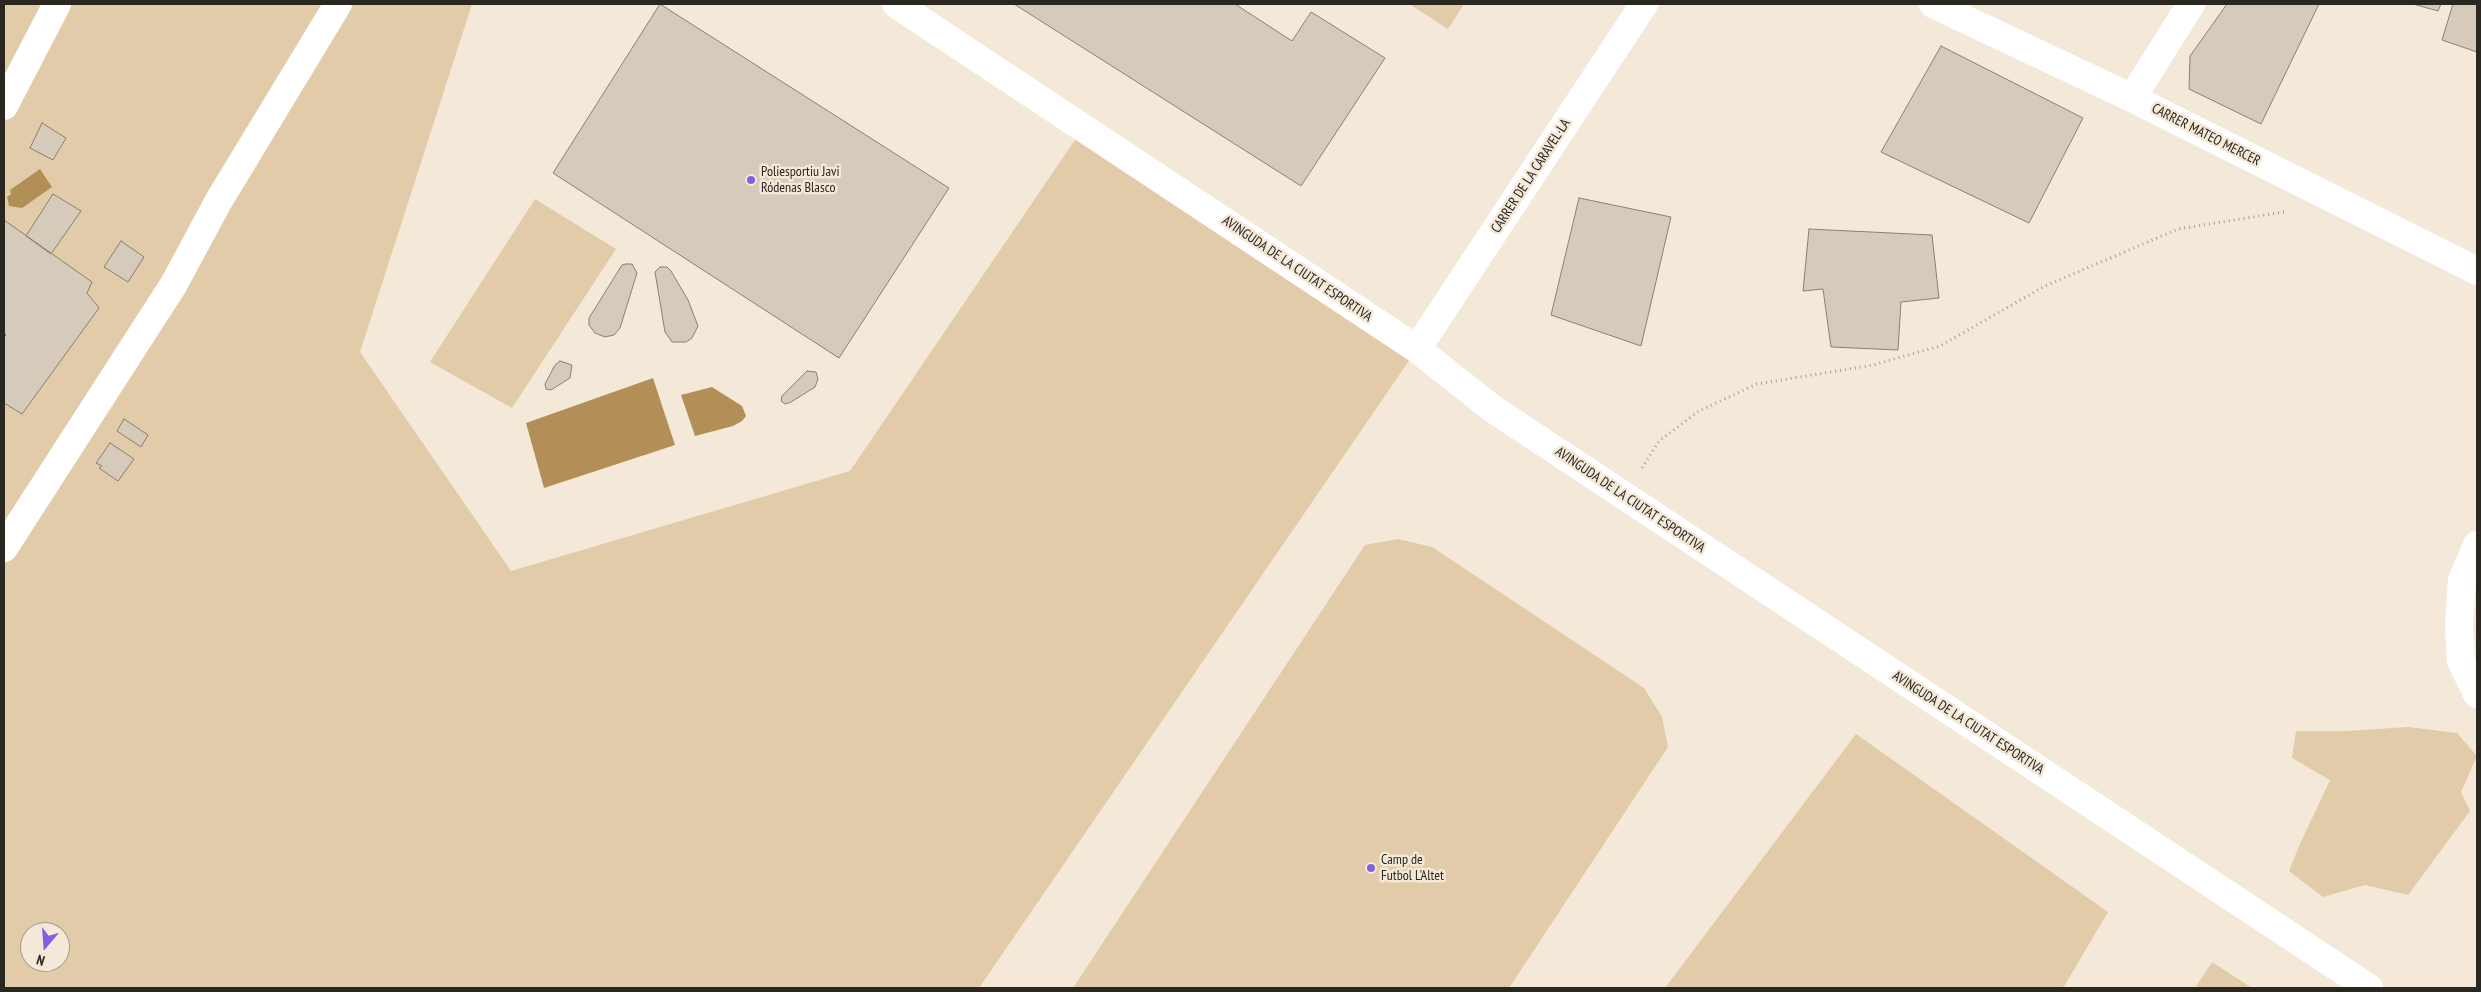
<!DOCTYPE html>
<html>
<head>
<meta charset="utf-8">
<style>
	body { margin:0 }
	#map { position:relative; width:2481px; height:992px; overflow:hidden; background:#f4e9d8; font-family:"PT Sans Narrow",sans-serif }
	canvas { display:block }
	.frame { position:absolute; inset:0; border:5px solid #2a2620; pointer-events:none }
	.north { position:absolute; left:20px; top:922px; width:50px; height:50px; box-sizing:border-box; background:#f4e9d8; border:1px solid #a39b8e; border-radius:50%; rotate:198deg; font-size:14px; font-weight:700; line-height:20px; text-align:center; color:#2a2620 }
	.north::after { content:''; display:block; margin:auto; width:18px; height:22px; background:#7d63df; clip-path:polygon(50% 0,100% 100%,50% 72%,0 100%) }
</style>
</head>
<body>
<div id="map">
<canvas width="2481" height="992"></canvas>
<div class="frame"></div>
<div class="north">N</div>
</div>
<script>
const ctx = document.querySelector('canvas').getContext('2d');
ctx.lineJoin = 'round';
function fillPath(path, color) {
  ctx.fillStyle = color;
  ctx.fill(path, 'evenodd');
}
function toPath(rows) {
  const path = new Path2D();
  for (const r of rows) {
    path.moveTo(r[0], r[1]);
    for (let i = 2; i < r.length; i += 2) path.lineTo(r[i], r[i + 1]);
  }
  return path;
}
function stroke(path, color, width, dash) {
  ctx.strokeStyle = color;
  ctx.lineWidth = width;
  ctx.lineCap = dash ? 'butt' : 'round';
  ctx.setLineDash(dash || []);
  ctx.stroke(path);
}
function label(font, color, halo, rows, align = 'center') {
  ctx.font = font + ' "PT Sans Narrow",sans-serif';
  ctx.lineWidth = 5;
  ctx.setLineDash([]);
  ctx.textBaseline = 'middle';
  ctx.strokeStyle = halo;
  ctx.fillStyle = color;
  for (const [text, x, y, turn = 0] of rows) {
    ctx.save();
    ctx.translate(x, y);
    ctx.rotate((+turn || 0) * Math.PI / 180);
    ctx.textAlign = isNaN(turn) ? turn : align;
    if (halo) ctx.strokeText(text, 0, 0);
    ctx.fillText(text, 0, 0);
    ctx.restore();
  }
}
fillPath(toPath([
	[4,4,472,4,360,352,511,571,850,471,1083,128,1417,349,979,988,4,988],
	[30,932,60,932,60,962,30,962],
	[1409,4,1464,4,1448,29],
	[535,199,616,249,512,408,430,362],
	[1398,539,1432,547,1644,688,1662,717,1668,747,1509,988,1073,988,1365,545],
	[2408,727,2457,733,2477,756,2461,792,2470,811,2408,895,2365,885,2323,897,2289,871,2299,846,2330,780,2292,758,2296,731,2346,731],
	[1856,734,2108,912,2063,988,1665,988],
	[2212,962,2252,988,2195,988]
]), '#e1cba8');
fillPath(toPath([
	[40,169,52,187,22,208,9,206,7,197,11,194,10,190],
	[653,378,675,445,544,488,526,423],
	[712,387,742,406,746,416,742,421,733,426,695,436,681,395]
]), '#b28f56');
const building = toPath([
	[660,4,949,188,839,358,553,173,660,4],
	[1014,4,1235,4,1292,41,1311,12,1385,58,1301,186,1014,4],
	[2227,4,2319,4,2261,124,2189,89,2190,56,2227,4],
	[2413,4,2441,4,2438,11,2413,4],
	[2453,4,2477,4,2477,52,2442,40,2453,4],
	[1941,46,2083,118,2029,223,1881,152,1941,46],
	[42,123,66,138,53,160,30,148,42,123],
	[53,194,81,211,51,254,26,236,53,194],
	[1579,198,1671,217,1641,346,1551,315,1579,198],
	[4,220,92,282,87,293,99,308,22,414,4,403,4,337,6,335,4,333,4,220],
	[1809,229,1932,235,1939,298,1901,302,1898,350,1831,347,1823,289,1803,291,1809,229],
	[121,241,144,257,128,282,104,267,121,241],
	[626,264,632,264,637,273,620,328,614,335,605,337,595,333,589,325,589,318,622,265,626,264],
	[660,267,667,267,671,271,688,300,698,326,692,338,686,342,672,342,665,332,655,272,660,267],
	[560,361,572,365,570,378,551,390,546,389,545,384,555,365,560,361],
	[807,371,816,372,818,379,815,387,791,402,785,404,781,401,782,396,807,371],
	[124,419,148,435,141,447,117,431,124,419],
	[110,443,134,459,118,481,99,468,102,466,96,463,110,443]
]);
fillPath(building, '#d6cbbb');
stroke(building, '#8a8071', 1);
stroke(toPath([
	[1642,468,1659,441,1699,411,1757,384,1873,365,1940,346,2045,286,2178,229,2284,212]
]), '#a59d90', 3, [1, 4]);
stroke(toPath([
	[896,4,1417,349,1493,409,2369,988],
	[1933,4,2132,98,2477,271],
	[2132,98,2191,4],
	[4,106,57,4],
	[1417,349,1644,4],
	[2477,545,2462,580,2459,625,2461,661,2477,694],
	[4,548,174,284,218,202,338,4]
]), '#fff', 28);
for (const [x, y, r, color] of [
	[751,180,5,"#7d63df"],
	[1371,868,5,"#7d63df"]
]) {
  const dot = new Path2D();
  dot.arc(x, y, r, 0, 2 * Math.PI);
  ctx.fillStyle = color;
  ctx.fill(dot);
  stroke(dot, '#f4e9d8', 2);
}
label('14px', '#2a2620', '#f4e9d8', [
	["CARRER MATEO MERCER",2206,135,27],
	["CARRER DE LA CARAVEL·LA",1531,176,-57],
	["AVINGUDA DE LA CIUTAT ESPORTIVA",1297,269,34],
	["AVINGUDA DE LA CIUTAT ESPORTIVA",1630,500,34],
	["AVINGUDA DE LA CIUTAT ESPORTIVA",1968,723,33]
]);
label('14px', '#2a2620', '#f4e9d8', [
	["Poliesportiu Javi",761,172],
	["Ródenas Blasco",761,188],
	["Camp de",1381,860],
	["Futbol L'Altet",1381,876]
], 'left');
</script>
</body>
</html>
